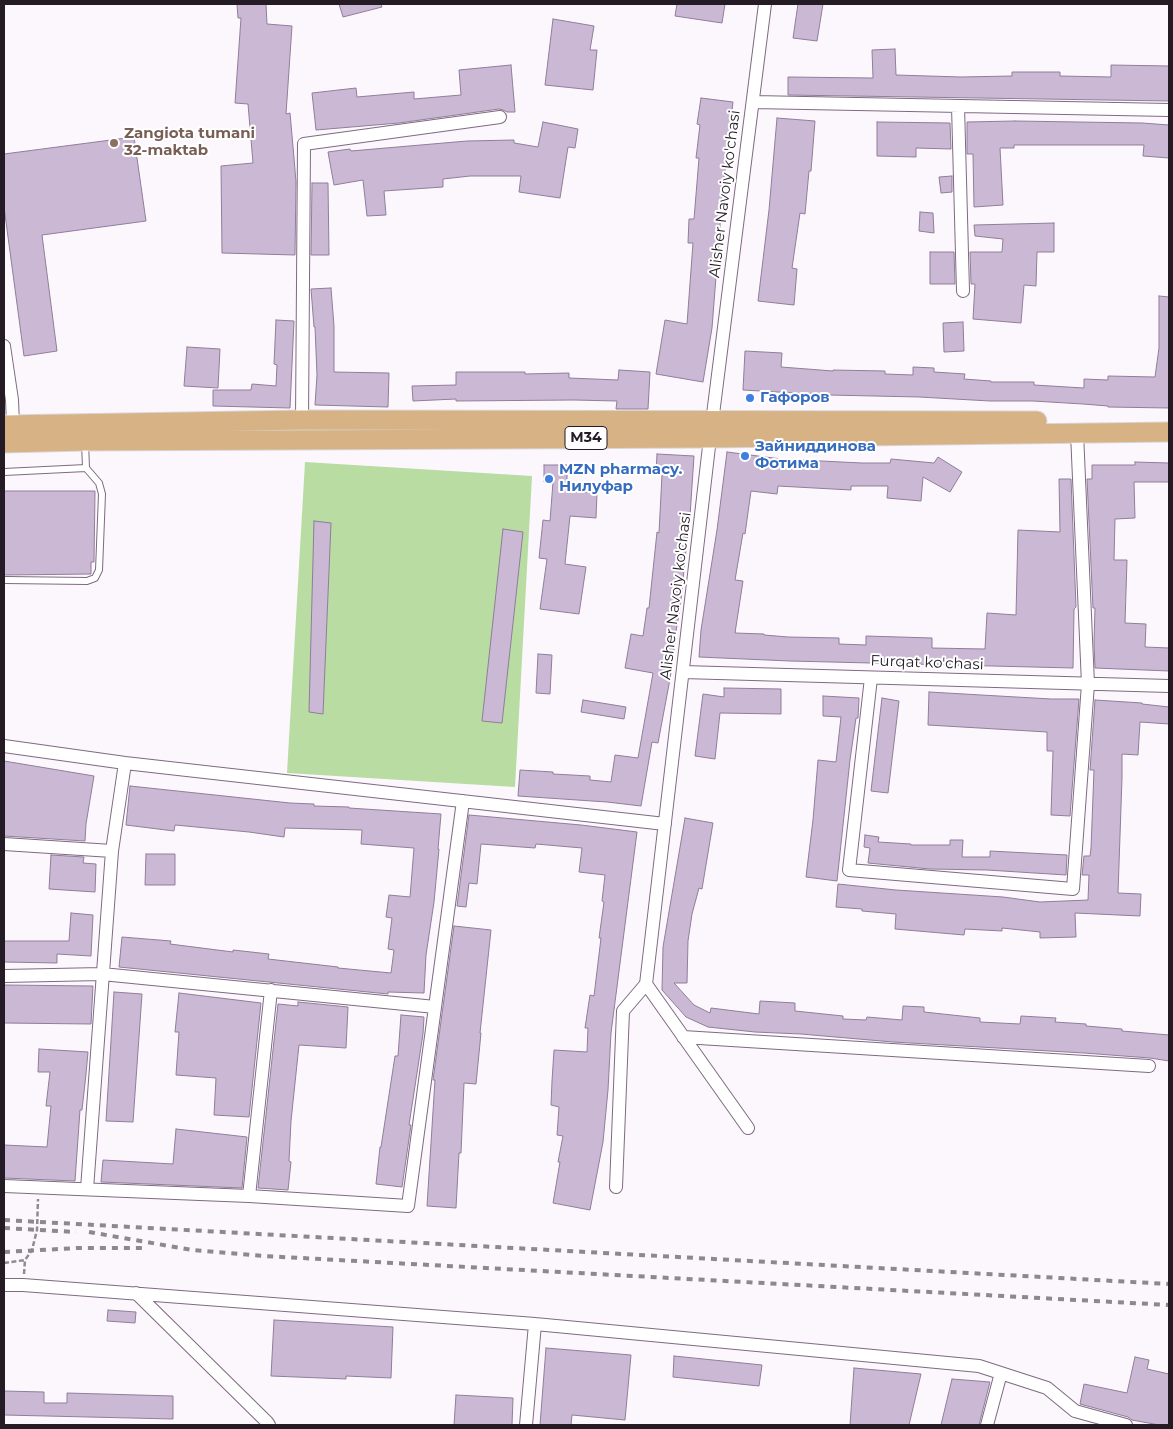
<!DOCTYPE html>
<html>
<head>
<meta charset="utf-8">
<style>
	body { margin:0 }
	#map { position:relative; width:1173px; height:1429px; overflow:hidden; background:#fcf7fd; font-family:Montserrat,sans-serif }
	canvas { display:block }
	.frame { position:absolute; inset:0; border:5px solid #241b25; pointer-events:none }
</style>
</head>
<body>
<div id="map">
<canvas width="1173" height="1429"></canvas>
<div class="frame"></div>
</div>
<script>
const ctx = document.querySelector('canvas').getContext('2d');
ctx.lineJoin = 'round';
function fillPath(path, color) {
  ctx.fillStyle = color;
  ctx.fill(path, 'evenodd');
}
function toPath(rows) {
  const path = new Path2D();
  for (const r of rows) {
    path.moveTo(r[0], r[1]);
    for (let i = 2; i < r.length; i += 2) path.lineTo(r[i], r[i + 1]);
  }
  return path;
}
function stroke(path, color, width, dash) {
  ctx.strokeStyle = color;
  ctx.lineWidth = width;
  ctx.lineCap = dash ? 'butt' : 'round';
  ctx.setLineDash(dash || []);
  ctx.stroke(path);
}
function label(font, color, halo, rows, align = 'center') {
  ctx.font = font + ' Montserrat,sans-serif';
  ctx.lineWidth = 4;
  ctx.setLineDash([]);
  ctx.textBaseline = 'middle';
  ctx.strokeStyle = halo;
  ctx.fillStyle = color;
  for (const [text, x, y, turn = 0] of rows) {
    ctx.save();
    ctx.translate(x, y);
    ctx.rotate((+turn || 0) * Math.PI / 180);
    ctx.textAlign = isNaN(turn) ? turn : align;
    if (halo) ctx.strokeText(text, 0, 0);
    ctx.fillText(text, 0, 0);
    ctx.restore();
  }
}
fillPath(toPath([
	[305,462,532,476,515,787,287,773]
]), '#b8dca2');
const building = toPath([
	[237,4,266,4,267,24,292,26,286,114,290,113,294,158,296,182,295,255,222,253,221,166,253,163,248,104,235,103,241,18,238,18,237,4],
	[339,4,381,4,382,7,343,17,339,4],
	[677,4,725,4,722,23,675,16,677,4],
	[798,4,823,4,817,41,793,38,798,4],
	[553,19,594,26,590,50,597,50,593,90,545,85,553,19],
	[895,49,896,75,961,77,1012,76,1012,72,1060,72,1060,76,1111,77,1111,65,1169,66,1169,101,788,95,788,77,873,78,872,50,895,49],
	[511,65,515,112,507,112,503,110,499,109,399,123,316,130,312,93,356,88,357,97,414,92,414,99,461,95,459,70,511,65],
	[701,98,733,102,723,187,712,328,703,382,656,374,665,320,687,324,693,243,688,243,689,219,694,219,699,158,696,158,700,125,697,124,701,98],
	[777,118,815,121,811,171,809,171,805,214,800,213,792,268,797,269,794,305,758,301,769,210,777,118],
	[1015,121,1142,123,1169,125,1169,158,1143,156,1144,145,1014,145,1014,148,1000,148,1003,205,974,207,973,154,967,154,967,122,1015,121],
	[543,122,578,129,575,148,568,147,560,198,519,192,521,176,470,176,443,179,443,187,384,191,386,215,367,216,363,180,334,185,328,152,350,149,351,151,467,141,514,140,514,143,538,147,543,122],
	[877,122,950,123,951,149,916,148,916,157,877,156,877,122],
	[134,137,146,221,42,235,57,351,24,356,4,207,4,154,134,137],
	[952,176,952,192,941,193,939,177,952,176],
	[312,183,328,183,329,255,311,255,312,183],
	[920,212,933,213,934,233,919,231,920,212],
	[1054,223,1054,252,1037,252,1036,286,1024,285,1021,323,973,319,975,284,971,284,970,252,1002,252,1003,239,975,236,974,225,1054,223],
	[930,252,954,252,955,284,930,284,930,252],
	[331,288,334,326,334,372,389,373,388,407,315,405,317,375,315,327,314,327,311,289,331,288],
	[1159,296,1169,297,1169,408,1108,407,1108,406,1083,404,1033,401,990,401,919,397,829,395,743,390,745,351,782,353,781,367,833,371,833,370,885,371,885,374,913,375,913,367,934,368,934,372,965,374,964,379,991,381,991,382,1034,382,1034,385,1084,388,1084,379,1108,380,1108,376,1155,377,1159,348,1159,296],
	[276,320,294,321,290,408,213,406,213,390,251,390,252,384,276,386,277,365,274,364,276,320],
	[963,322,964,351,944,352,943,323,963,322],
	[187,347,220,349,218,388,184,386,187,347],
	[619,370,650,372,648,409,616,409,617,401,574,400,456,401,456,399,413,401,412,386,456,385,456,372,525,372,525,374,569,373,569,378,618,380,619,370],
	[727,452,781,459,862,463,890,463,891,459,934,463,938,457,962,472,950,492,923,477,921,501,887,498,888,486,851,486,851,490,778,486,777,494,751,491,745,534,743,533,735,580,743,581,735,633,764,634,764,635,788,637,839,638,839,644,866,645,866,636,932,638,932,648,985,649,987,613,1016,615,1018,530,1060,532,1059,479,1071,479,1076,607,1074,609,1073,668,790,661,699,657,701,630,717,530,727,452],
	[657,454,694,456,689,531,688,531,680,609,674,642,675,642,670,679,658,743,652,742,641,806,607,802,518,796,520,770,553,772,553,774,590,776,590,780,611,782,615,755,638,758,653,673,625,668,631,634,643,636,647,608,649,608,657,532,659,533,662,475,656,475,657,454],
	[1135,462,1169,463,1169,482,1134,482,1135,518,1115,519,1114,560,1127,560,1125,623,1146,624,1145,647,1169,648,1169,671,1095,668,1094,643,1095,608,1093,608,1087,479,1092,479,1092,465,1135,465,1135,462],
	[544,465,567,465,567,491,597,493,596,518,570,516,565,564,586,567,579,614,540,609,547,559,539,558,543,520,550,521,553,482,544,482,544,465],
	[4,491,95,491,94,562,91,562,91,574,4,575,4,491],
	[314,521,331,523,323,714,309,712,314,521],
	[503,529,523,532,502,723,482,721,503,529],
	[538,654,552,655,550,694,536,693,538,654],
	[724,688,781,689,781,714,720,713,715,759,695,756,703,694,724,697,724,688],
	[929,692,1051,699,1079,699,1070,816,1051,815,1053,751,1047,751,1047,732,928,725,929,692],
	[823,696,859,698,858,718,856,718,850,760,837,881,806,877,813,820,818,760,836,762,841,717,823,716,823,696],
	[882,698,899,701,888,793,871,791,882,698],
	[583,700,626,707,624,719,581,712,583,700],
	[1095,700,1142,703,1142,704,1169,707,1169,724,1140,722,1138,755,1122,754,1122,778,1118,893,1141,894,1140,916,1075,913,1076,937,1040,938,1040,932,1002,928,1002,931,965,929,964,935,895,929,896,914,862,911,862,909,836,907,838,884,896,890,1003,897,1040,902,1088,900,1089,875,1082,875,1084,856,1090,856,1091,848,1094,770,1090,770,1095,700],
	[4,761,94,776,86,824,85,841,4,836,4,761],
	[130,786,290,803,314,804,314,806,349,807,349,808,441,814,438,849,439,849,434,902,426,955,424,993,388,992,388,994,119,967,122,937,171,941,170,944,233,952,233,950,269,954,268,959,338,967,338,968,391,973,394,950,388,949,392,918,386,917,389,895,410,897,414,848,361,844,362,830,285,828,284,837,249,832,175,825,174,831,126,825,130,786],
	[469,815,581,825,637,832,611,1033,608,1090,603,1142,590,1210,553,1203,560,1162,558,1162,563,1136,557,1135,559,1107,551,1105,552,1081,554,1050,587,1052,588,1028,585,1028,590,995,594,996,601,938,599,938,604,902,602,901,605,875,579,872,582,848,536,844,535,848,481,844,477,884,469,883,466,907,457,906,469,815],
	[685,818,713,823,702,889,699,888,692,914,688,941,687,983,674,983,694,1005,710,1013,711,1008,759,1014,760,1001,795,1003,795,1011,843,1016,843,1019,866,1020,867,1017,902,1020,903,1006,924,1007,924,1012,980,1018,980,1022,1020,1024,1021,1016,1056,1018,1055,1022,1086,1024,1086,1026,1122,1029,1122,1031,1169,1035,1169,1061,1150,1058,1084,1053,893,1042,801,1034,755,1032,708,1027,686,1017,662,990,663,947,685,818],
	[865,835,879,837,878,842,911,844,911,845,950,845,950,840,963,840,962,857,990,857,990,851,1067,855,1066,875,987,870,930,869,868,863,870,848,864,847,865,835],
	[146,854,175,854,175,885,145,885,146,854],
	[51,855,84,857,83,863,96,864,95,892,49,889,51,855],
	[71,913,93,915,91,956,57,954,57,963,4,962,4,941,69,941,71,913],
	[454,926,491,930,480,1033,481,1033,476,1084,464,1083,461,1153,459,1153,456,1208,427,1206,435,1080,433,1080,454,926],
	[4,985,93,986,91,1024,4,1023,4,985],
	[114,992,142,994,133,1122,106,1121,114,992],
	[179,993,261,1003,249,1117,214,1115,216,1078,176,1075,179,1032,175,1032,179,993],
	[298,1002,348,1007,346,1048,299,1045,291,1121,289,1161,291,1162,288,1190,258,1188,278,1004,298,1006,298,1002],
	[401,1015,424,1017,423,1034,409,1125,411,1125,402,1187,376,1184,380,1147,381,1147,395,1056,398,1056,401,1015],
	[39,1049,88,1052,86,1074,82,1110,80,1110,75,1181,4,1178,4,1145,47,1147,51,1106,46,1106,50,1072,38,1072,39,1049],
	[176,1129,247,1137,242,1188,101,1182,103,1160,173,1164,176,1129],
	[108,1310,136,1312,135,1323,107,1321,108,1310],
	[274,1320,393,1327,391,1378,346,1376,346,1379,271,1376,274,1320],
	[546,1348,631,1355,625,1420,572,1415,571,1425,540,1425,546,1348],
	[674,1356,762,1365,759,1386,673,1377,674,1356],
	[1135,1357,1149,1360,1147,1369,1169,1374,1169,1425,1159,1425,1132,1420,1128,1417,1080,1404,1084,1384,1127,1393,1135,1357],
	[854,1368,921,1374,909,1425,850,1425,854,1368],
	[952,1379,990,1382,979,1425,941,1425,952,1379],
	[4,1391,44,1392,44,1403,67,1403,67,1393,173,1396,173,1419,4,1415,4,1391],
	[456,1395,513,1398,512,1425,454,1425,456,1395]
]);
fillPath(building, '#cab8d4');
stroke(building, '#8f7e99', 1);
const service = toPath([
	[4,472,86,468,85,442],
	[6,580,87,581,95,578,99,570,102,494,99,483,86,468]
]);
const minor = toPath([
	[753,102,1169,110],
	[958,106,963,291],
	[4,346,12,400,13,424],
	[302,420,304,144,500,117],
	[683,672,1169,686],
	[871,678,849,870,1073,889,1088,684,1077,433],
	[4,746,125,763,665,824],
	[4,844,112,851],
	[4,976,102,974,435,1007],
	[646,984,710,438,765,4],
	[646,984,748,1128],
	[683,1037,1149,1066],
	[4,1186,249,1196,408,1206,463,801],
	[616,1187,623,1011,646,984],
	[87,1189,112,851,125,763],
	[249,1196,271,990],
	[4,1285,23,1285,535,1324,979,1366,1047,1388,1075,1411,1126,1425],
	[136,1293,267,1422,269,1425],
	[526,1425,535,1324],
	[987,1425,1001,1373]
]);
const primary = toPath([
	[4,425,302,420,1037,421],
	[4,443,85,441,710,438,1169,432]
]);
stroke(service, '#7f6a81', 8);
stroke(minor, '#7f6a81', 14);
stroke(primary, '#d8d6d8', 21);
stroke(toPath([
	[4,1263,25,1260,32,1250,37,1230,38,1199],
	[24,1274,25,1260]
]), '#918a92', 2.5, [5, 2.5]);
stroke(service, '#fff', 6);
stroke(minor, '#fff', 12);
stroke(primary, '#d6b284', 19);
stroke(toPath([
	[4,1220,1169,1284],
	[4,1228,76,1232],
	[89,1232,192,1250,264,1256,1169,1305],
	[4,1252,78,1248,146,1248]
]), '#8e878f', 4, [6, 6]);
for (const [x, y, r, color] of [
	[114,143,5,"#8d6e63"],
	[750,398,5,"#3f7fe0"],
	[745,456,5,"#3f7fe0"],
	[549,479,5,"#3f7fe0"]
]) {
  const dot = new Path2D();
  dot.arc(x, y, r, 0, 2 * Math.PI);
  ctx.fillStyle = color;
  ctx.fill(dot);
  stroke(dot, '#fff', 2);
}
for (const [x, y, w] of [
	[586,438,42]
]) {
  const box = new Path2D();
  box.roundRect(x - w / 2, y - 11.5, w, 23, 4);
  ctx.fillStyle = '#fff';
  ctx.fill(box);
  stroke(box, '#241b25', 1);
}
label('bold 14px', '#241b25', null, [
	["M34",586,438]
]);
label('bold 15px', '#785e54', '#fff', [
	["Zangiota tumani",124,134],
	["32-maktab",124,151]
], 'left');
label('15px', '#241b25', '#fff', [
	["Alisher Navoiy ko'chasi",725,194,-83],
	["Alisher Navoiy ko'chasi",676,596,-83],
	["Furqat ko'chasi",927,663,2]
]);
label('bold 15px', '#366cbe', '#fff', [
	["Гафоров",760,398],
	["Зайниддинова",755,447],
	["Фотима",755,464],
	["MZN pharmacy.",559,470],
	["Нилуфар",559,487]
], 'left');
</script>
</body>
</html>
